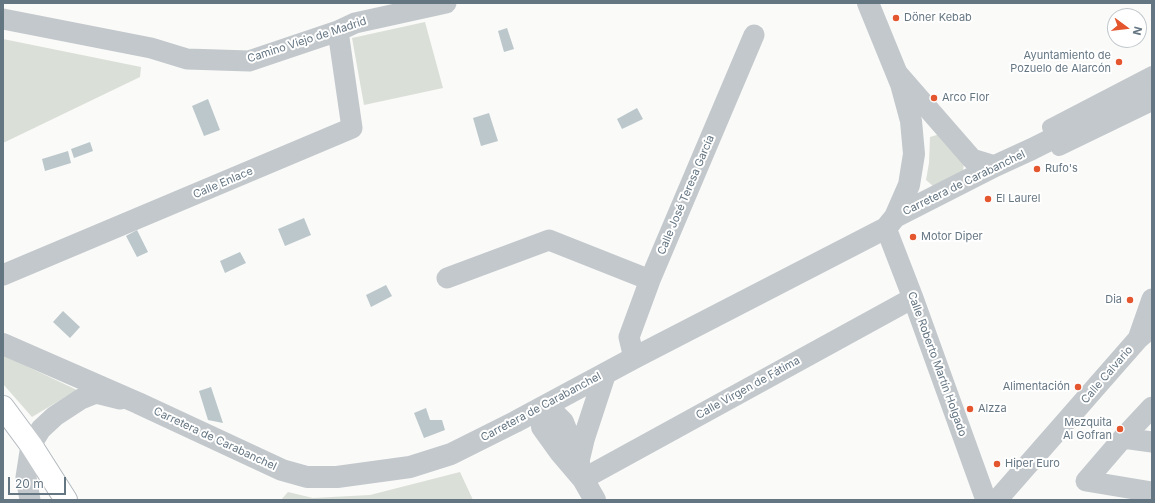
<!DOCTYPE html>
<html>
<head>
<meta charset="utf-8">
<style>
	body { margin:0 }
	#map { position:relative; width:1155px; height:503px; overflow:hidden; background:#fafaf8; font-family:Inter,sans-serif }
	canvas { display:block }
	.frame { position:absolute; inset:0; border:4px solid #657683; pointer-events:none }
	.north { position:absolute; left:1107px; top:8px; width:40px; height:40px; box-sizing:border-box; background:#fff; border:1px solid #c1c8cd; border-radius:50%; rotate:105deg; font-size:11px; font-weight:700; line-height:16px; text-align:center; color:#657683 }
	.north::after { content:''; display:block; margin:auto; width:14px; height:18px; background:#e4572e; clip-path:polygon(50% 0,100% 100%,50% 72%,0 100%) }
	.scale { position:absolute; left:8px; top:477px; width:58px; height:18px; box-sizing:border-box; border:2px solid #657683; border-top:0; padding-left:5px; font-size:12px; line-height:14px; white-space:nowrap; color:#657683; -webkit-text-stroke:3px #fff; paint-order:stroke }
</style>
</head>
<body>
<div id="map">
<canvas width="1155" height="503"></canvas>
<div class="frame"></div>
<div class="north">N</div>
<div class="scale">20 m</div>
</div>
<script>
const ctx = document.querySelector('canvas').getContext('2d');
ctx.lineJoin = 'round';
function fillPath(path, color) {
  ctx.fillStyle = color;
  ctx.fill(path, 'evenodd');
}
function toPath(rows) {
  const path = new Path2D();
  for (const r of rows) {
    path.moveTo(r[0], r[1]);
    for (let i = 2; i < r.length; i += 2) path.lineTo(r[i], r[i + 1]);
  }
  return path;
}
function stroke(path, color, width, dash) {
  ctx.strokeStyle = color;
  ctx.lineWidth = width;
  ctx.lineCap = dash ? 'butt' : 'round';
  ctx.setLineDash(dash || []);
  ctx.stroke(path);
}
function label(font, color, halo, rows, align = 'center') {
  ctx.font = font + ' Inter,sans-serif';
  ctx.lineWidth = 4;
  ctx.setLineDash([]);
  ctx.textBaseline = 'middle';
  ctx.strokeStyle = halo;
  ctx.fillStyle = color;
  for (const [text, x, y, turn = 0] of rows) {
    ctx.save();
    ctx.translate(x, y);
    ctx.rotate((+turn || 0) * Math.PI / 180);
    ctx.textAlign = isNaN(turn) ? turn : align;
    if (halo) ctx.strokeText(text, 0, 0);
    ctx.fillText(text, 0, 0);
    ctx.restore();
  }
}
fillPath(toPath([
	[425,22,443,88,364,105,352,38],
	[3,39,141,67,140,77,3,143],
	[940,134,964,162,963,172,933,186,926,180,929,163,930,137],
	[3,355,77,390,32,417,3,384],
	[460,472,473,500,281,500,288,492,313,498,370,495]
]), '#dadfd7');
fillPath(toPath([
	[507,28,514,49,504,52,498,31],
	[208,99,220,130,204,136,192,106],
	[637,108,643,119,622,129,617,119],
	[489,113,498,141,481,146,473,118],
	[90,142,93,151,74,158,71,149],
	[68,151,71,163,45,171,42,159],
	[304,218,311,235,285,246,278,229],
	[137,230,148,252,137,257,126,236],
	[240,252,246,263,225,273,220,261],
	[386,285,392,296,371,307,366,295],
	[63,311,80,327,70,338,53,322],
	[211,387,223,423,208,420,199,391],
	[426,408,430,420,442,420,445,430,424,438,414,413]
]), '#bbc7cb');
const secondary = toPath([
	[3,407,31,445,66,500]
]);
stroke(secondary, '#b3babf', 24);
stroke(toPath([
	[1152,74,1050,127,1059,148,1152,103]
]), '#c3c8cc', 16);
stroke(toPath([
	[3,19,151,48,187,59,249,61,338,31,355,23,446,3],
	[897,73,972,159,995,166],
	[886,228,913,298,986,500],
	[3,275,352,128,338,31],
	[447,278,549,240,650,280],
	[1138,339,1152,299],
	[634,358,629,337,650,280,754,35],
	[1152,407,1123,438,1086,481,1152,492],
	[1123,438,1152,442],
	[583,479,913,298],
	[30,500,26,477,31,445,41,429,55,416,81,399,96,393,120,399],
	[997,500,1138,339,1152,327]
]), '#c3c8cc', 21);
stroke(toPath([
	[868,3,901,84,911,121,914,154,909,185,895,217],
	[3,344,138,403,282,470,307,477,337,477,410,467,451,454,515,422,634,358,886,228,895,217,995,166,1032,149,1152,89],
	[541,408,542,427,560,452,583,479,595,500],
	[541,408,553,412,563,422,579,462],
	[579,459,584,438,605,374]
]), '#c3c8cc', 22);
stroke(secondary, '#fff', 22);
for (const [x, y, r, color] of [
	[896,18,4,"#e4572e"],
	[1119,62,4,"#e4572e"],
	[934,98,4,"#e4572e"],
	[1037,169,4,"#e4572e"],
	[988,199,4,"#e4572e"],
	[913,237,4,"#e4572e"],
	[1130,300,4,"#e4572e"],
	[1078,387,4,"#e4572e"],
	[970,409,4,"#e4572e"],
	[1120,429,4,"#e4572e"],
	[997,464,4,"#e4572e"]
]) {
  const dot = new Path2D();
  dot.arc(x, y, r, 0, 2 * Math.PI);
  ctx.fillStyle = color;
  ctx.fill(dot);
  stroke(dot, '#fff', 1.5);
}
label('11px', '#657683', '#fff', [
	["Döner Kebab",904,18],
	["Ayuntamiento de",1111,56,"right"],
	["Pozuelo de Alarcón",1111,69,"right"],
	["Arco Flor",942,98],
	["Rufo's",1045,169],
	["El Laurel",996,199],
	["Motor Diper",921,237],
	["Dia",1122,300,"right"],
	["Alimentación",1070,387,"right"],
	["Alzza",978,409],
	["Mezquita",1112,423,"right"],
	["Al Gofran",1112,436,"right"],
	["Hiper Euro",1005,464]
], 'left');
label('11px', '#657683', '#fff', [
	["Camino Viejo de Madrid",307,40,-18],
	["Calle Enlace",223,183,-23],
	["Carretera de Carabanchel",964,183,-26],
	["Calle José Teresa García",686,195,-67],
	["Calle Roberto Martín Holgado",937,364,70],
	["Calle Calvario",1107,375,-49],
	["Calle Virgen de Fátima",748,388,-29],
	["Carretera de Carabanchel",541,407,-28],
	["Carretera de Carabanchel",215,439,25]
]);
</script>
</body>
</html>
